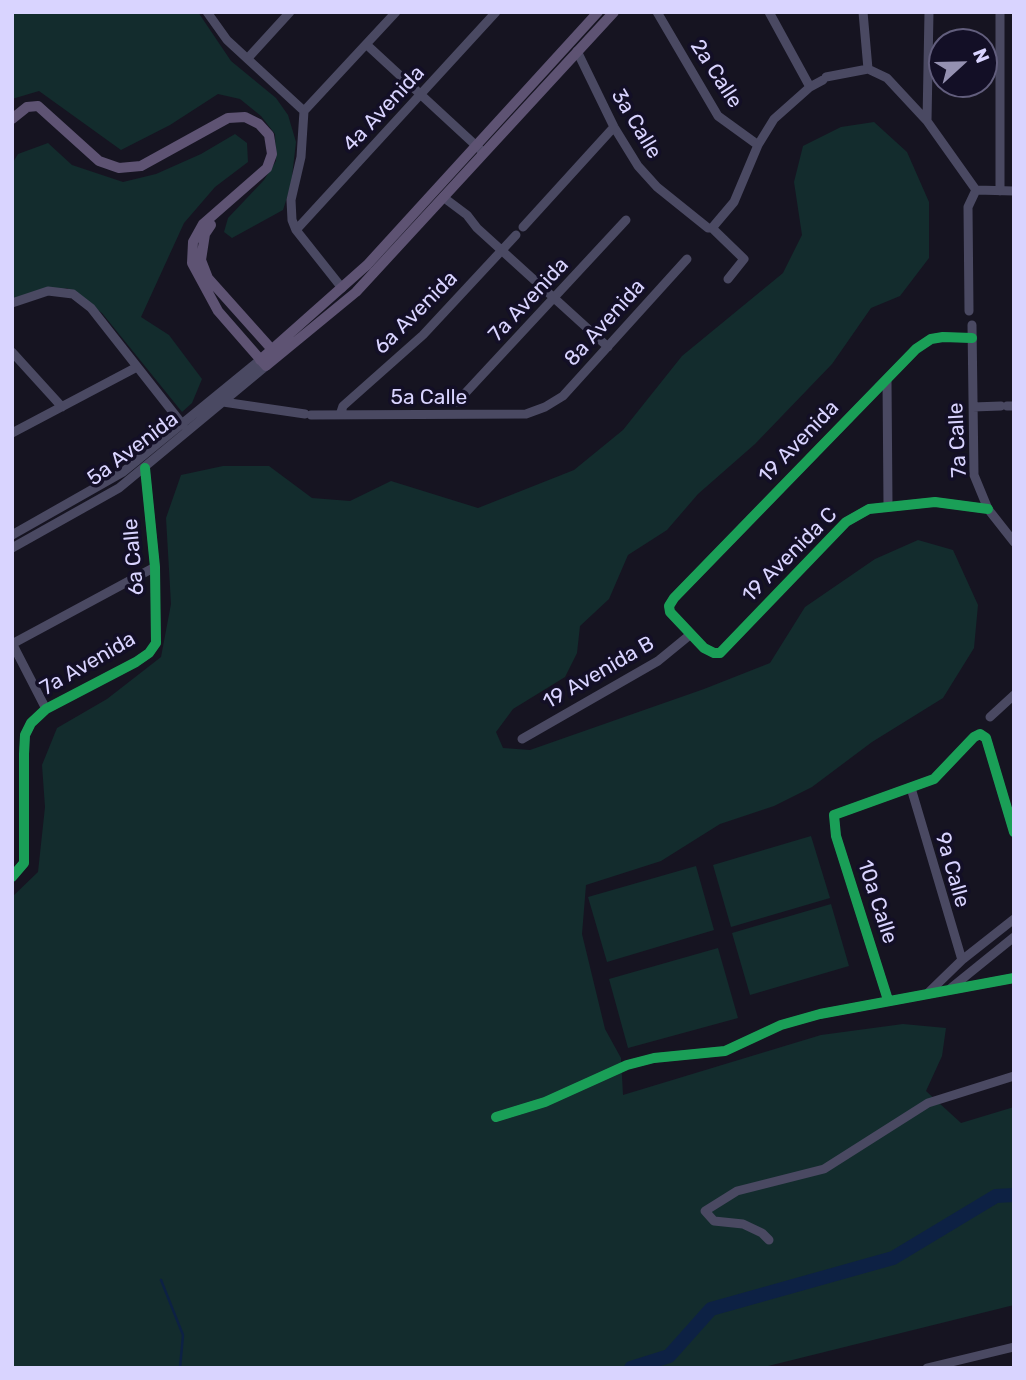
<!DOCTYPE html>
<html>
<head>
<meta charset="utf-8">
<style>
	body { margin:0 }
	#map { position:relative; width:1026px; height:1380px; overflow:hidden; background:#161421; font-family:Rubik,sans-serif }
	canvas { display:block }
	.frame { position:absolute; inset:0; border:14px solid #d9d4ff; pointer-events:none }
	.north { position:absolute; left:928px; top:28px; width:70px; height:70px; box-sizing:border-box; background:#130f26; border:2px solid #625e7d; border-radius:50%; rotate:68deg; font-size:19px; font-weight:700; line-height:28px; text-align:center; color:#d9d4ff }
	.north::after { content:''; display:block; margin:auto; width:24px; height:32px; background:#9591b1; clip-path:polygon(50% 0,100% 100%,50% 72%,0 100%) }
</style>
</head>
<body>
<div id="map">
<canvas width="1026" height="1380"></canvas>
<div class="frame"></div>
<div class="north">N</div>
</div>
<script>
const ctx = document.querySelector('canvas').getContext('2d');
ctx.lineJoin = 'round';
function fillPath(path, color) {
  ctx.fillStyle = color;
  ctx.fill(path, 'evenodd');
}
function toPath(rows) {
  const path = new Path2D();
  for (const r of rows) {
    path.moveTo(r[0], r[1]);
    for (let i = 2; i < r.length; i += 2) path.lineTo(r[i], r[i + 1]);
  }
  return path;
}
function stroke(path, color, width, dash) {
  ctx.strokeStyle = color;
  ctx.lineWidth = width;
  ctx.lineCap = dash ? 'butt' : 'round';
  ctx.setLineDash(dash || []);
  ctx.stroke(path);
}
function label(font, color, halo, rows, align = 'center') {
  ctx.font = font + ' Rubik,sans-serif';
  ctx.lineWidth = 7;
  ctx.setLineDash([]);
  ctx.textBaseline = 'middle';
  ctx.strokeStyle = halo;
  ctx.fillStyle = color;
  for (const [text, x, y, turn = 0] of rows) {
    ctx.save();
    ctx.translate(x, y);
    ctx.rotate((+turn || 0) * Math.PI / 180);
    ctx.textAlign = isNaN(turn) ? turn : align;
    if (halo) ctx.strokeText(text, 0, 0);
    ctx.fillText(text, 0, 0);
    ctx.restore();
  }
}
fillPath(toPath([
	[12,12,198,12,231,61,276,98,288,115,296,142,291,185,283,210,232,238,224,232,228,218,264,180,276,161,275,134,261,116,240,99,218,94,170,125,121,150,39,91,12,99],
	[874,122,907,152,929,202,929,258,900,296,871,308,832,364,755,444,698,494,667,530,628,555,609,599,580,626,577,653,565,677,513,709,496,732,503,748,530,750,704,689,770,663,805,607,875,559,918,540,953,550,978,605,974,648,943,698,872,742,812,787,774,806,720,824,661,861,586,885,582,934,605,1029,621,1058,623,1095,821,1035,903,1024,946,1028,942,1056,926,1091,961,1123,1014,1107,1014,1305,760,1368,12,1368,12,897,38,872,45,807,42,765,57,728,107,699,161,657,171,604,166,518,181,475,223,466,269,466,312,498,350,501,391,481,478,508,574,470,623,430,682,356,783,273,802,235,794,182,803,146,841,127],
	[235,134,247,143,248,162,215,187,184,223,141,317,169,335,202,379,192,403,182,412,102,313,67,288,12,303,12,164,18,154,48,143,72,165,123,182,156,174,201,154],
	[811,836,830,898,731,927,713,865],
	[696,866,714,930,607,962,588,897],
	[831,904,849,966,750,995,732,933],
	[718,948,738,1018,628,1048,609,979]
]), '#132c2d');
stroke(toPath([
	[161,1280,183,1335,180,1368]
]), '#0d2144', 2.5);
stroke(toPath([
	[631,1368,669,1356,711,1309,893,1258,996,1196,1014,1195]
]), '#0d2144', 14);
stroke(toPath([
	[207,12,227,40,304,111,301,157,291,200,292,220,296,230,342,288],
	[657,12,718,116,758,145],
	[769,12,810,87],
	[863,12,868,69],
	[367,45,484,153],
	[577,51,614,127,638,166,657,187,708,228,712,228,744,259,728,279],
	[248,58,290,12],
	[826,77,868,69,887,78,927,121,976,190],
	[304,111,396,12],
	[927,121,929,12],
	[976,190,1014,191],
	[1000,191,1000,12],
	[443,197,467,215,477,228,608,347],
	[523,227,614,127],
	[712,228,734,202,758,145,774,119,810,87,823,80],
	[296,230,496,12],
	[12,303,48,291,73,294,91,308,183,425],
	[969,311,968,207,976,190],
	[972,325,974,475,988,509,1014,542],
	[972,338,943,337,931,339,916,349,674,598,669,606,670,612,704,648,714,653,720,653,846,522,869,509,935,502,988,509],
	[12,352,62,407],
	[887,380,888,505],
	[223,402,305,414],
	[457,402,626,220],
	[1007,406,1014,406],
	[973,407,1001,406],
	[311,415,526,414,545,407,563,396,687,259],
	[340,415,343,406,423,335,516,235],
	[12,433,137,367],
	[12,535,123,472,260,360],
	[12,548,119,488,266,366],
	[12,643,46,709],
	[12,644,155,567],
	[990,717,1014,695],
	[522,739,658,661,691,634],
	[911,788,962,960],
	[12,877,24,863,24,754,25,735,31,723,46,709,136,662,149,653,156,643,155,567,145,468],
	[951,988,1014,937],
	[928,993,962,960,1014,919],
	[888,1000,836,836,834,815,934,779,974,737,980,734,986,738,1014,832],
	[496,1117,545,1102,627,1065,654,1058,725,1051,781,1025,820,1014,1014,978],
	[769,1240,762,1233,743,1224,714,1221,705,1211,737,1191,824,1169,928,1103,1014,1076],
	[927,1368,1014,1347]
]), '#4a4962', 9);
stroke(toPath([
	[12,119,27,107,38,106,99,161,119,168,141,166,228,118,245,117,259,124,269,135,272,154,267,168,203,224,193,242,192,263,218,311,266,366,356,292,614,12],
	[211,225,205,234,201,260,208,278,276,354],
	[260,360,367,265,598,12]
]), '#5e5373', 10);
stroke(toPath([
	[972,338,943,337,931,339,916,349,674,598,669,606,670,612,704,648,714,653,720,653,846,522,869,509,935,502,988,509],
	[12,877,24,863,24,754,25,735,31,723,46,709,136,662,149,653,156,643,155,567,145,468],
	[888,1000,836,836,834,815,934,779,974,737,980,734,986,738,1014,832],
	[496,1117,545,1102,627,1065,654,1058,725,1051,781,1025,820,1014,1014,978]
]), '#1a9f57', 10);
label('21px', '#d9d4ff', '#130f26', [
	["2a Calle",716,74,57],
	["4a Avenida",384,109,-47],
	["3a Calle",636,124,59],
	["7a Avenida",529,300,-47],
	["6a Avenida",416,313,-45],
	["8a Avenida",605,323,-48],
	["5a Calle",429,398],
	["7a Calle",958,440,-93],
	["19 Avenida",799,442,-46],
	["5a Avenida",133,449,-37],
	["19 Avenida C",790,555,-45],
	["6a Calle",134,557,-95],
	["7a Avenida",88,664,-30],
	["19 Avenida B",599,673,-30],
	["9a Calle",952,870,74],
	["10a Calle",877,902,72]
]);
</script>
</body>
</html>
